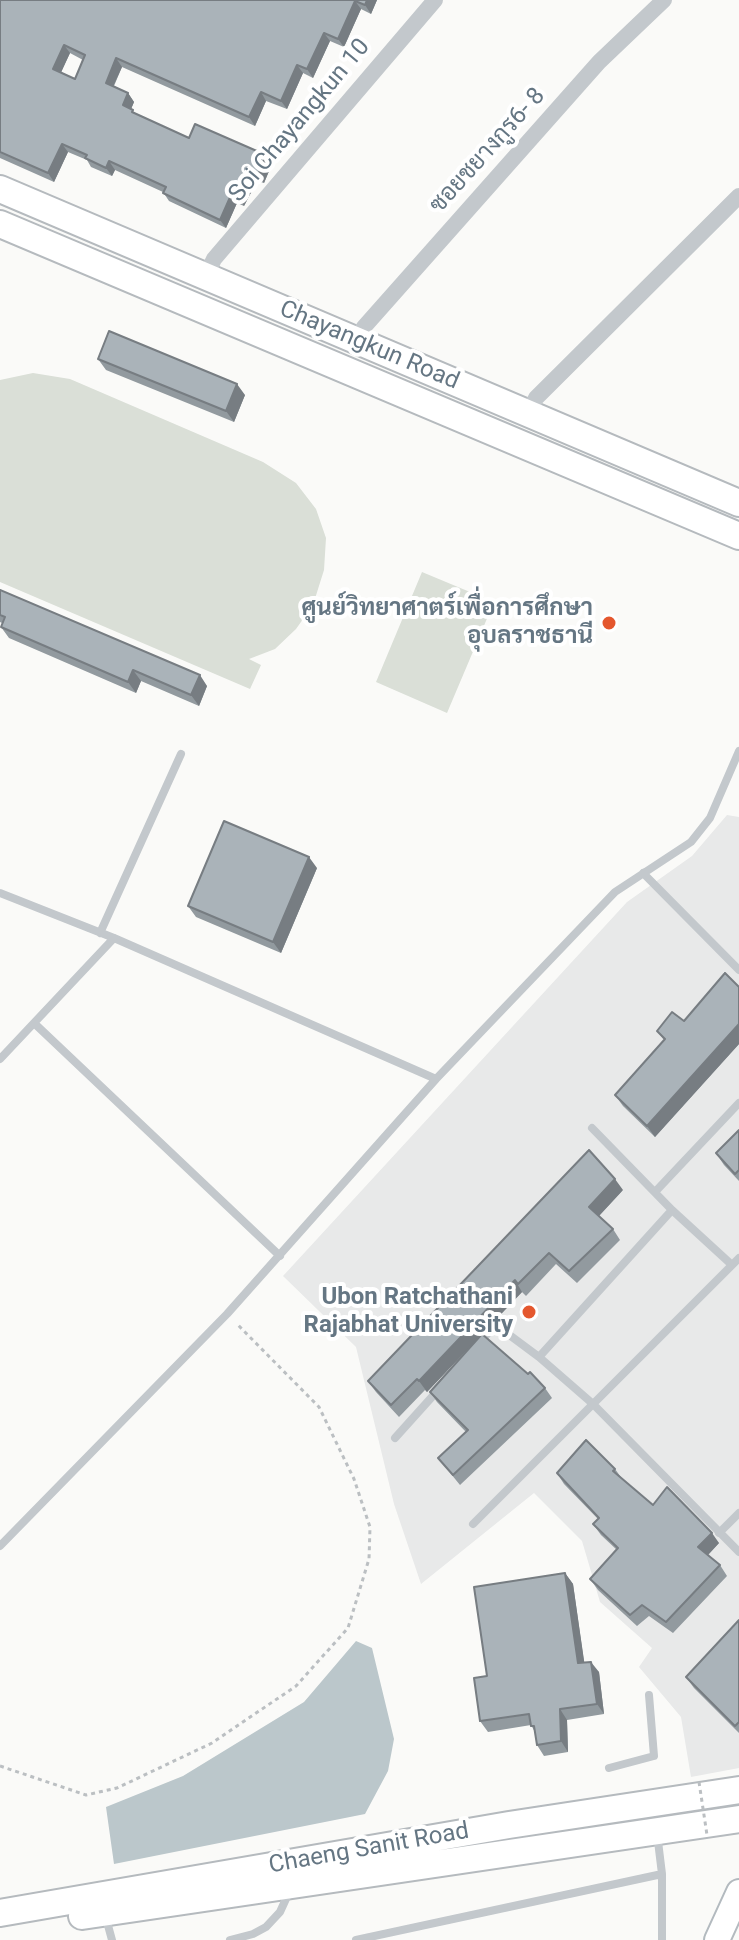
<!DOCTYPE html>
<html>
<head>
<meta charset="utf-8">
<style>
	body { margin:0 }
	canvas { display:block; background:#fafaf8 }
</style>
</head>
<body>
<canvas width="739" height="1940"></canvas>
<script>
const ctx = document.querySelector('canvas').getContext('2d');
ctx.lineJoin = 'round';
function fillPath(path, color) {
  ctx.fillStyle = color;
  ctx.fill(path, 'evenodd');
}
function toPath(rows) {
  const path = new Path2D();
  for (const r of rows) {
    path.moveTo(r[0], r[1]);
    for (let i = 2; i < r.length; i += 2) path.lineTo(r[i], r[i + 1]);
  }
  return path;
}
function stroke(path, color, width, dash) {
  ctx.strokeStyle = color;
  ctx.lineWidth = width;
  ctx.lineCap = dash ? 'butt' : 'round';
  ctx.setLineDash(dash || []);
  ctx.stroke(path);
}
function label(font, color, halo, rows, align = 'center') {
  ctx.font = font + ' Roboto,Sarabun,sans-serif';
  ctx.lineWidth = 8;
  ctx.setLineDash([]);
  ctx.textBaseline = 'middle';
  ctx.strokeStyle = halo;
  ctx.fillStyle = color;
  for (const [text, x, y, turn = 0] of rows) {
    ctx.save();
    ctx.translate(x, y);
    ctx.rotate((+turn || 0) * Math.PI / 180);
    ctx.textAlign = isNaN(turn) ? turn : align;
    if (halo) ctx.strokeText(text, 0, 0);
    ctx.fillText(text, 0, 0);
    ctx.restore();
  }
}
fillPath(toPath([
	[727,815,739,817,739,1768,691,1777,681,1717,639,1667,652,1648,600,1602,582,1541,534,1493,421,1584,394,1504,356,1347,283,1276,627,902,692,856]
]), '#e8e9e9');
fillPath(toPath([
	[33,373,70,379,263,462,296,483,316,509,326,538,324,570,313,605,296,629,275,649,249,659,261,665,250,689,0,582,0,380],
	[422,572,494,602,447,713,376,682]
]), '#dadfd7');
fillPath(toPath([
	[356,1641,372,1648,394,1739,388,1771,365,1814,114,1864,106,1807,183,1776,304,1702]
]), '#bbc7cb');
const secondary = toPath([
	[717,1940,739,1892]
]);
const primary = toPath([
	[0,189,739,503],
	[0,224,739,536],
	[0,1913,509,1825,739,1790],
	[82,1916,739,1819]
]);
stroke(secondary, '#b3babf', 28);
stroke(primary, '#b5babe', 30);
stroke(toPath([
	[0,1766,86,1795,117,1788,212,1743,296,1686,348,1628,369,1559,370,1527,354,1479,319,1407,236,1323]
]), '#bbbfc2', 3, [4, 4]);
stroke(toPath([
	[643,873,739,970],
	[0,893,114,938,436,1079],
	[100,933,181,754],
	[34,1023,280,1256],
	[0,1059,114,938],
	[592,1128,672,1210,732,1265],
	[655,1192,739,1103],
	[672,1210,539,1357,593,1404,739,1552],
	[478,1345,489,1332,500,1328,539,1357],
	[395,1438,440,1388],
	[473,1524,739,1258],
	[719,1533,739,1513],
	[0,1546,227,1314,436,1079,615,892,691,842,710,818,739,751],
	[609,1768,654,1756,649,1695],
	[657,1833,662,1874,662,1940],
	[106,1918,112,1940],
	[230,1940,253,1934,266,1927,280,1912,290,1890],
	[356,1940,662,1874]
]), '#c3c8cc', 8);
stroke(toPath([
	[206,276,214,259,435,0],
	[356,342,364,327,599,62,664,0],
	[528,414,536,398,739,196]
]), '#c3c8cc', 16);
stroke(secondary, '#fff', 24);
stroke(primary, '#fff', 26);
stroke(toPath([
	[699,1782,707,1835]
]), '#bbbfc2', 3, [4, 4]);
fillPath(toPath([
	[0,0,377,0,371,14,361,9,344,47,330,41,313,78,303,73,287,109,266,101,255,126,122,67,114,86,128,93,134,102,131,109,135,114,189,138,272,164,264,183,257,181,244,206,237,203,226,228,169,201,163,192,115,170,112,176,91,167,87,160,68,152,54,182,0,158],
	[70,53,83,60,75,79,61,72],
	[98,359,245,395,234,422,106,370],
	[0,590,207,686,199,706,141,681,136,693,9,638,1,627,2,623,0,622],
	[317,868,281,953,196,917,188,906],
	[739,987,739,1044,655,1137,623,1106,615,1095,664,1040,657,1031,684,1021],
	[739,1130,739,1181,724,1165,716,1153],
	[623,1190,599,1216,613,1229,620,1240,577,1283,556,1264,526,1296,522,1292,427,1392,425,1390,399,1417,376,1392,368,1381],
	[545,1388,552,1398,460,1485,438,1458,466,1432,437,1402,430,1392],
	[615,1469,623,1480,653,1505,719,1543,708,1555,720,1565,727,1576,673,1633,649,1616,637,1626,598,1590,590,1579,617,1550,601,1535,593,1524,598,1519,564,1484,557,1473],
	[565,1573,573,1584,584,1662,599,1672,604,1714,567,1720,568,1752,544,1756,537,1745,535,1732,531,1725,488,1732,480,1721,487,1676],
	[739,1620,739,1733,694,1688,686,1677]
]), '#929a9f');
fillPath(toPath([
	[367,0,377,0,371,14,365,5],
	[355,1,361,9,344,47,338,39],
	[324,33,330,41,313,78,307,69],
	[64,45,70,53,59,77,53,69],
	[116,58,122,67,111,91,106,83],
	[297,65,303,73,287,109,281,101],
	[261,92,266,101,255,126,249,117],
	[128,93,134,102,129,114,123,105],
	[62,144,68,152,54,182,48,173],
	[266,155,272,164,264,183,258,175],
	[109,161,115,170,112,176,106,168],
	[251,173,257,181,244,206,239,198],
	[231,195,237,203,226,228,220,220],
	[237,384,245,395,234,422,226,411],
	[133,670,141,681,136,693,128,682],
	[200,675,207,686,199,706,191,695],
	[309,857,317,868,281,953,273,942],
	[739,1024,739,1044,655,1137,647,1126],
	[615,1179,623,1190,597,1218,589,1207],
	[515,1280,522,1292,427,1392,419,1381],
	[712,1533,719,1543,706,1557,698,1547],
	[565,1573,573,1584,586,1674,578,1663],
	[591,1662,599,1672,604,1714,597,1704],
	[560,1709,567,1720,568,1752,561,1741]
]), '#777d82');
const building = toPath([
	[0,0,367,0,365,5,355,1,338,39,324,33,307,69,297,65,281,101,261,92,249,117,116,58,106,83,128,93,123,105,133,110,132,112,189,138,195,124,266,155,258,175,251,173,239,198,231,195,220,220,163,193,166,187,109,161,106,168,85,158,87,155,62,144,48,173,0,152,0,0],
	[64,45,85,55,75,79,53,69,64,45],
	[109,331,237,384,226,411,98,359,109,331],
	[0,590,200,675,191,695,133,670,128,682,1,627,5,617,0,615,0,590],
	[224,821,309,857,273,942,188,906,224,821],
	[725,973,739,987,739,1024,647,1126,615,1095,665,1039,657,1031,672,1012,684,1021,725,973],
	[739,1130,739,1170,735,1174,716,1153,739,1130],
	[589,1150,615,1179,589,1207,613,1229,569,1271,549,1253,518,1284,515,1280,419,1381,417,1379,391,1405,368,1381,589,1150],
	[482,1334,528,1374,530,1372,545,1388,453,1475,438,1458,468,1430,430,1392,482,1334],
	[586,1440,615,1469,613,1471,653,1505,667,1487,712,1533,698,1547,720,1565,666,1622,642,1605,630,1615,590,1579,618,1548,593,1524,599,1518,557,1473,586,1440],
	[565,1573,578,1663,591,1662,597,1704,560,1709,561,1741,537,1745,534,1726,531,1726,529,1714,480,1721,474,1678,487,1676,474,1587,565,1573],
	[739,1620,739,1722,735,1726,686,1677,739,1620]
]);
fillPath(building, '#aab3b9');
stroke(building, '#777d82', 2);
for (const [x, y, r, color] of [
	[609,623,8,"#e4572e"],
	[529,1312,8,"#e4572e"]
]) {
  const dot = new Path2D();
  dot.arc(x, y, r, 0, 2 * Math.PI);
  ctx.fillStyle = color;
  ctx.fill(dot);
  stroke(dot, '#fff', 3);
}
label('24px', '#657683', '#fff', [
	["Soi Chayangkun 10",300,121,-50],
	["ซอยชยางกูร6- 8",488,151,-48],
	["Chayangkun Road",369,346,23],
	["Chaeng Sanit Road",369,1849,-10]
]);
label('bold 24px', '#657683', '#fff', [
	["ศูนย์วิทยาศาตร์เพื่อการศึกษา",593,609],
	["อุบลราชธานี",593,637],
	["Ubon Ratchathani",513,1298],
	["Rajabhat University",513,1326]
], 'right');
</script>
</body>
</html>
